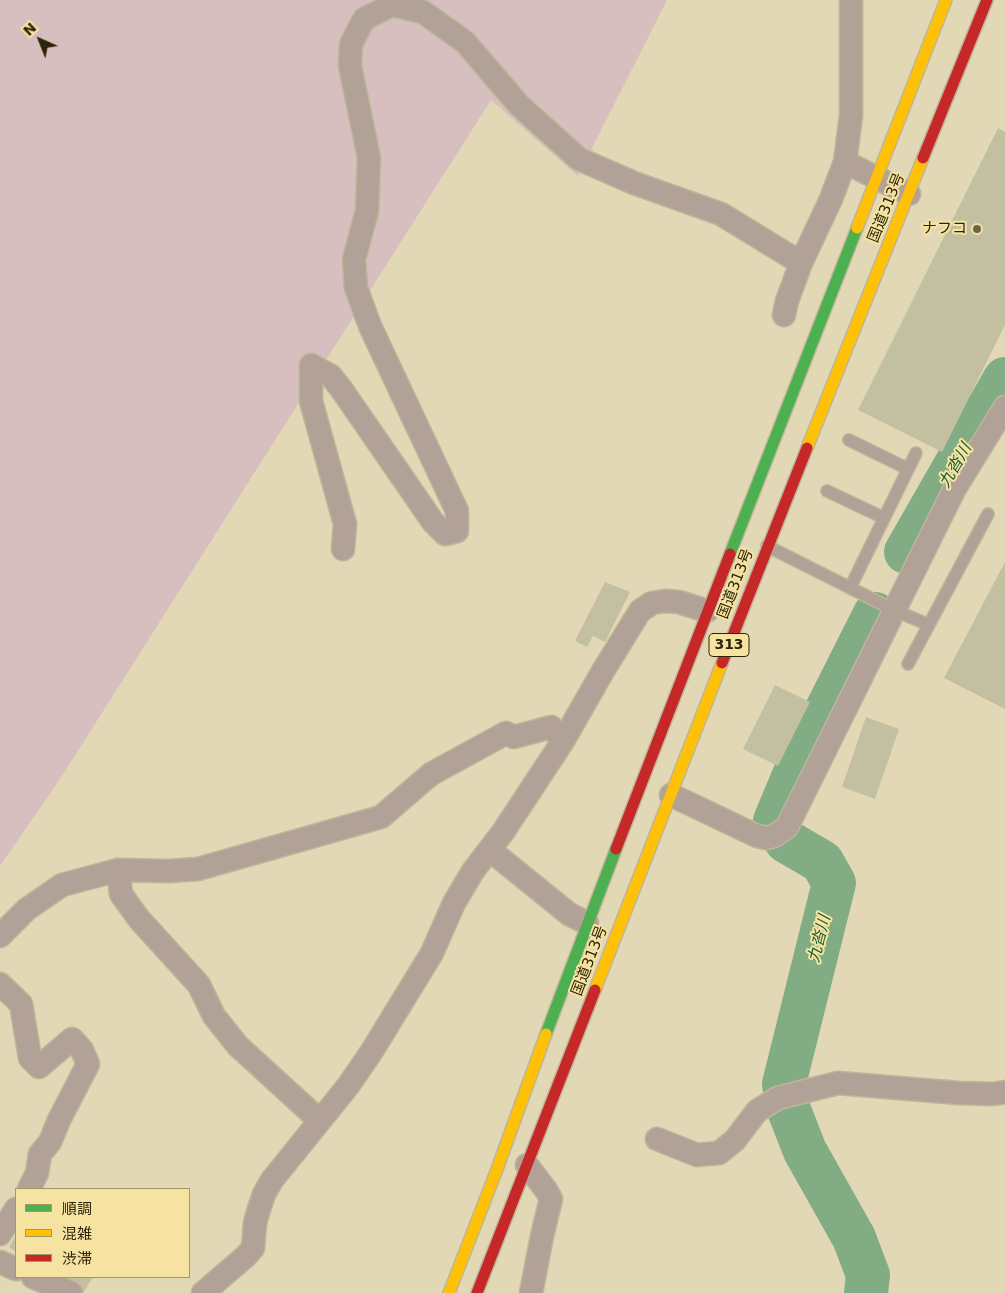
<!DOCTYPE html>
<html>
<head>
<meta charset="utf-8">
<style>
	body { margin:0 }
	#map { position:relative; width:1005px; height:1293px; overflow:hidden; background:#e2d8b5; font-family:"DejaVu Sans","Noto Sans JP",sans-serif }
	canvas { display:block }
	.legend { position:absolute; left:15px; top:1188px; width:175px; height:90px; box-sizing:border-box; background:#f6e3a1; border:1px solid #a59764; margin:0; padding:6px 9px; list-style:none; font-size:15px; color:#2b2409 }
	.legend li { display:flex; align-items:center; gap:10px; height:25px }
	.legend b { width:25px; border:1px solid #a59764 }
	.north { position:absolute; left:15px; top:15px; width:50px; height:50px; -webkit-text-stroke:4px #f6e3a1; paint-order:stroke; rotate:316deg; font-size:14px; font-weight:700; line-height:20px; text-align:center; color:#2b2409 }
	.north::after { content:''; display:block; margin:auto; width:18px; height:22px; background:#2b2409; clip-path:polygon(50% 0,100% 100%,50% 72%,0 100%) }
</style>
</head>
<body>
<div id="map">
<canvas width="1005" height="1293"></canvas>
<ul class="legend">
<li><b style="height:6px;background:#4caf50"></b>順調</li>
<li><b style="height:6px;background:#ffc107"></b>混雑</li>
<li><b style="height:6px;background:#c62828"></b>渋滞</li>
</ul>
<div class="north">N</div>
</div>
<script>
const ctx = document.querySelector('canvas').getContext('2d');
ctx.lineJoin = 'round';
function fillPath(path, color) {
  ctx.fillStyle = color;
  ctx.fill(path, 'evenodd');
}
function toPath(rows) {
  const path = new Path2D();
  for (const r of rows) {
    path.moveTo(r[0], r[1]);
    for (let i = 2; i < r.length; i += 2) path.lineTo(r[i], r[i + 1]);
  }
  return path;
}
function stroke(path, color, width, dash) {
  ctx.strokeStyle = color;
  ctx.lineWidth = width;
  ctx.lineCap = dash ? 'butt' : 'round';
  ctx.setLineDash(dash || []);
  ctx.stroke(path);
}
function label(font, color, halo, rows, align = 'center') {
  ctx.font = font + ' "DejaVu Sans","Noto Sans JP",sans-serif';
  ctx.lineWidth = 4;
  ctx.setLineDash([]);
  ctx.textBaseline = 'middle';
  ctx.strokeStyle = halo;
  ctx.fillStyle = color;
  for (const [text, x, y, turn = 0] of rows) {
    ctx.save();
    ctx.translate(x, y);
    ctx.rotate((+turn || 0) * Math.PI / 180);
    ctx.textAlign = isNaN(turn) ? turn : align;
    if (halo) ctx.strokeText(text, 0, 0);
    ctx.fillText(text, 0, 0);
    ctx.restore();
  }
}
fillPath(toPath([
	[0,0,667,0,578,176,491,100,60,779,0,866]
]), '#d8bfbf');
stroke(toPath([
	[906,552,1005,379],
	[866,1293,868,1275,854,1238,805,1151,787,1105,784,1084,834,883,822,862,786,841,775,821,795,773,875,614]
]), '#82ad84', 44);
fillPath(toPath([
	[998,128,1005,132,1005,325,942,452,858,410],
	[1005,562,1005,709,944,678],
	[605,582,630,592,605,642,593,636,587,647,575,641],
	[775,685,810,702,778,766,743,749],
	[866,717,899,729,875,799,842,787],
	[16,1235,16,1252,9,1247],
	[56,1277,93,1277,83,1293]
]), '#c3c0a2');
const lane = toPath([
	[849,440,908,469],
	[827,491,884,518],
	[767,546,894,610,929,625],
	[850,588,916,453],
	[908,664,988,514]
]);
const street = toPath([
	[851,0,851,116,845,162,909,194],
	[784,315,787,301,801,263],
	[343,549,345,524,311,401,311,365,331,376,342,390,433,522,445,534,457,531,457,511,370,326,356,288,354,259,367,211,369,158,350,66,351,44,364,19,392,5,423,12,465,42,519,105,579,159,634,183,721,214,801,263,831,199,845,162],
	[671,795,757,836,766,838,774,836,787,827,954,490,1005,407],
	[490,850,569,914,587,923],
	[118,870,121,894,139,919,199,985,214,1016,238,1046,319,1120],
	[0,936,27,909,62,885,118,870,169,871,198,869,381,817,431,774,506,733,514,737,551,727,563,741],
	[0,984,21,1004,30,1058,39,1067,72,1039,82,1050,88,1064,59,1120,50,1142,40,1154,37,1173,29,1189],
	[657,1139,697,1155,719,1153,735,1140,757,1111,778,1098,838,1083,959,1093,993,1094,1005,1092],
	[527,1165,546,1190,551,1199,542,1236,531,1293],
	[0,1234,16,1209],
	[0,1262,16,1269],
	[33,1277,71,1293],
	[203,1293,246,1256,253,1248,255,1223,259,1209,264,1194,272,1180,348,1086,372,1051,432,953,454,903,473,871,503,832,563,741,603,671,640,611,652,603,665,601,679,602,707,611]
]);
const fast = toPath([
	[730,554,857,228],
	[546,1034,616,849]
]);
const slow = toPath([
	[857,228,946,0],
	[807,448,923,158],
	[595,990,722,663],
	[449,1293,496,1172,546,1034]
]);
const jam = toPath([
	[923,158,987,0],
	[722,663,807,448],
	[616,849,730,554],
	[477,1293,595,990]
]);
stroke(lane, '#beb699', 14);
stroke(street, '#beb699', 25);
stroke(fast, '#beb699', 14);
stroke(slow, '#beb699', 14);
stroke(jam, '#beb699', 14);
stroke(lane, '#b2a197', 11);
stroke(street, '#b2a197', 22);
stroke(fast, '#4caf50', 11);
stroke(slow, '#ffc107', 11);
stroke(jam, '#c62828', 11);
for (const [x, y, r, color] of [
	[977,229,5,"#6b6345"]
]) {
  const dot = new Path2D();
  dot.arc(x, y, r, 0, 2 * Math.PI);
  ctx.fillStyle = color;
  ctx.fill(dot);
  stroke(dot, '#f6e3a1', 2);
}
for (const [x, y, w] of [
	[729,645,40]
]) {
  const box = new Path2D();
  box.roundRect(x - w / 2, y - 11.5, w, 23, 4);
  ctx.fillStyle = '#f6e3a1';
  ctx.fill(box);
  stroke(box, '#2b2409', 1);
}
label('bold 14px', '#2b2409', null, [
	["313",729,645]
]);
label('15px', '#2b2409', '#f6e3a1', [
	["国道313号",887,208,-68],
	["国道313号",736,584,-69],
	["国道313号",590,961,-69]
]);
label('15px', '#2b2409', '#f6e3a1', [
	["ナフコ",967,229]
], 'right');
label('italic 16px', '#0f5c33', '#f6e3a1', [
	["九沓川",956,466,-60],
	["九沓川",820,939,-76]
]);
</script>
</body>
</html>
